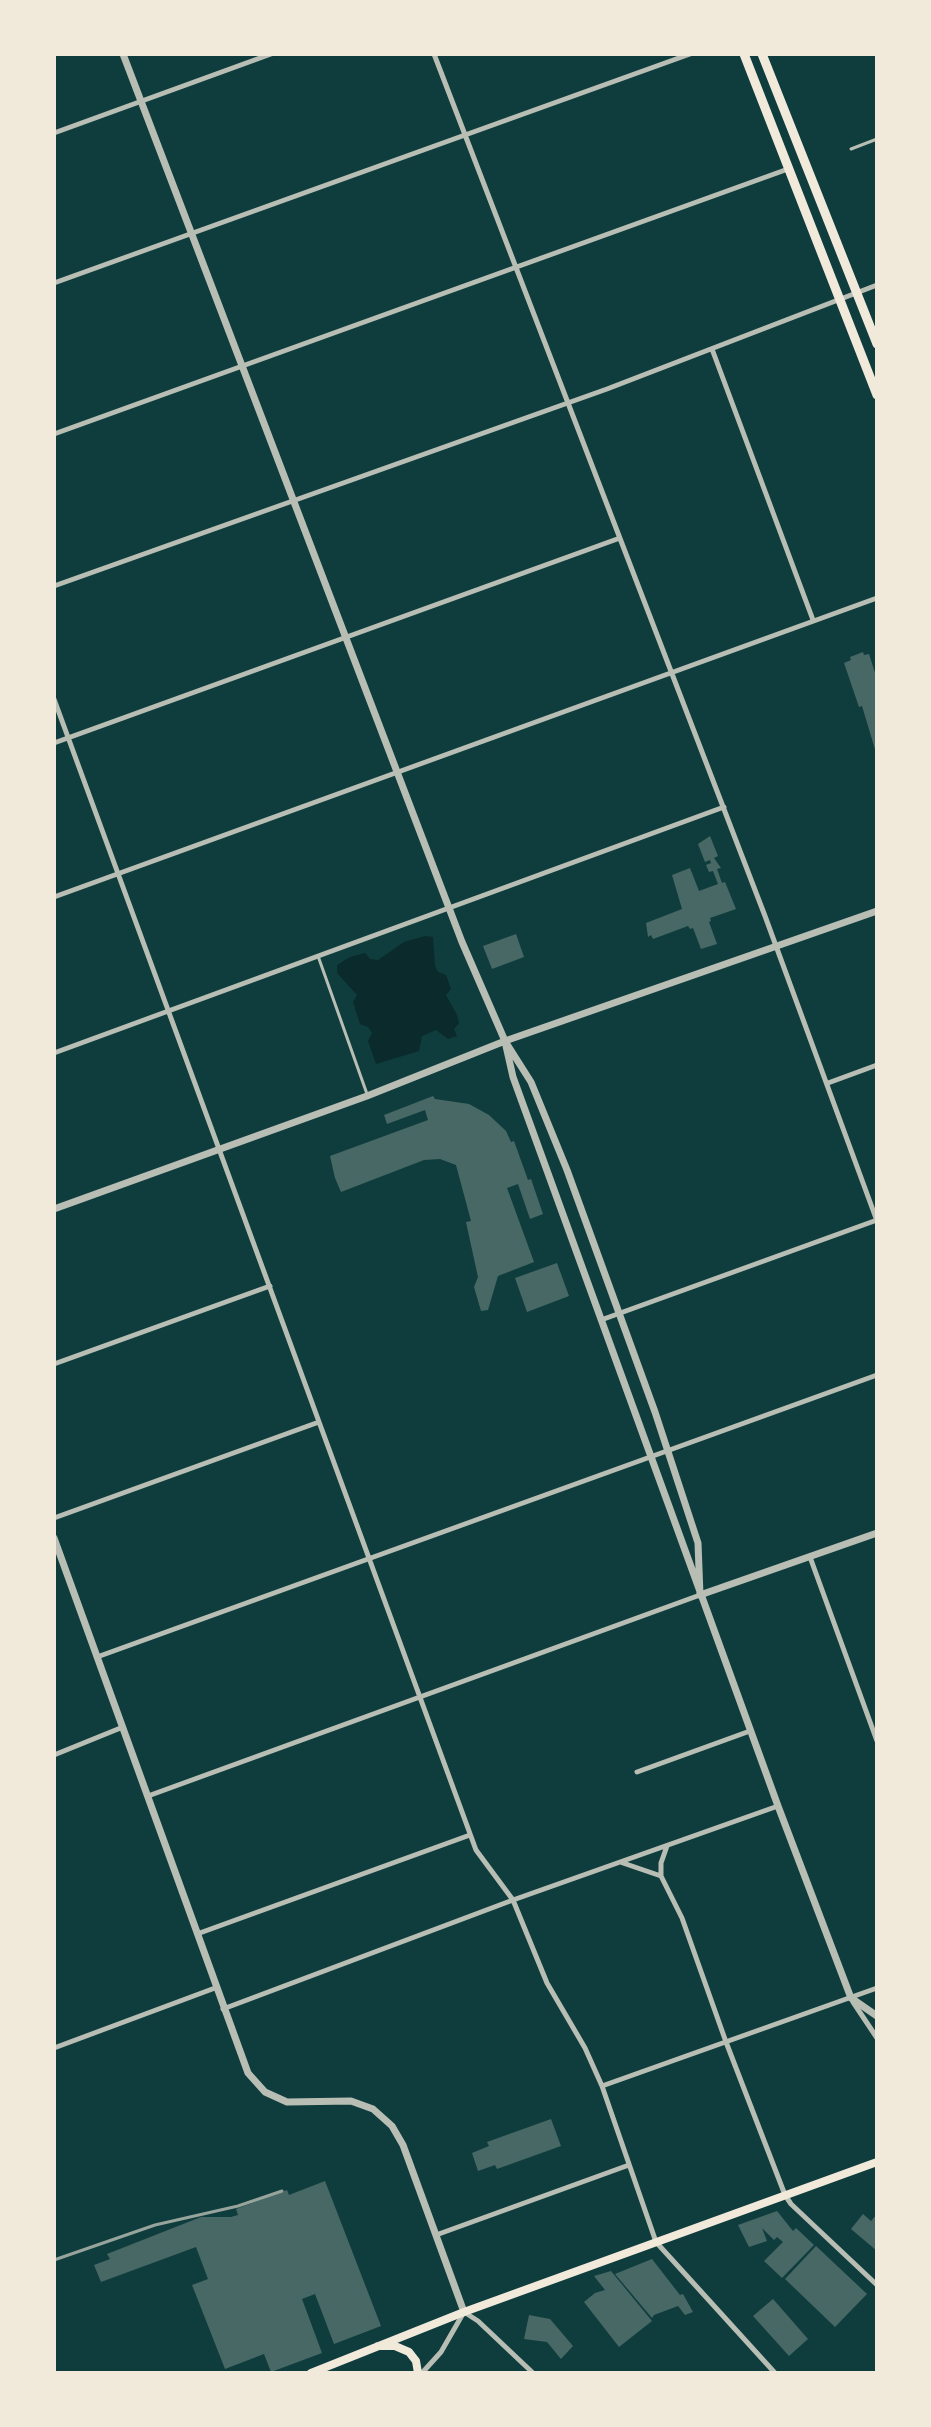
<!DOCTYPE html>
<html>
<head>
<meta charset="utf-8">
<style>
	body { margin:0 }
	#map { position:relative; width:931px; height:2427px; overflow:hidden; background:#0f3d3e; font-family:Overpass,sans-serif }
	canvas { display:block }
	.frame { position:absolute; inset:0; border:56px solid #f1e9da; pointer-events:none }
</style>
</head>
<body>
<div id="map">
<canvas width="931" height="2427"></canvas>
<div class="frame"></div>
</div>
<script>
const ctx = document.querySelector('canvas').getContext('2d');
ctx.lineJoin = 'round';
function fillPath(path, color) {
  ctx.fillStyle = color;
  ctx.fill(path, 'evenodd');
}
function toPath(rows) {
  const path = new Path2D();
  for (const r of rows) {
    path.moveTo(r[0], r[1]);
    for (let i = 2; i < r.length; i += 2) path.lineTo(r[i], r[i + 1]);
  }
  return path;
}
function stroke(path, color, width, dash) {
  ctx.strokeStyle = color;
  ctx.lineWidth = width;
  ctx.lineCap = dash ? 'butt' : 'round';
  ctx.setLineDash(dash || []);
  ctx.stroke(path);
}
fillPath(toPath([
	[425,936,433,937,435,966,438,972,446,975,451,989,446,995,457,1015,459,1023,454,1029,457,1036,448,1039,436,1030,422,1036,419,1051,376,1064,368,1041,372,1033,368,1027,360,1024,353,1002,357,995,337,973,337,965,350,957,365,953,370,959,378,960,404,942]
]), '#0a2a2b');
fillPath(toPath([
	[863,652,864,655,869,654,877,679,877,756,862,706,859,707,844,663,851,660,850,657],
	[710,836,718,856,714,858,721,868,717,869,722,883,725,882,736,909,710,918,711,921,709,922,717,944,701,949,693,928,690,929,688,926,653,939,651,935,648,937,646,923,682,909,672,875,690,868,699,891,718,884,713,871,709,872,706,865,711,863,710,860,705,862,698,844],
	[516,934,524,957,492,969,483,946],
	[433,1096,435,1099,469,1104,489,1115,506,1131,511,1142,514,1141,528,1180,531,1179,543,1214,530,1219,518,1184,507,1188,534,1262,498,1276,488,1310,481,1311,474,1287,478,1277,466,1222,471,1221,456,1165,440,1159,424,1160,341,1192,335,1178,330,1156,428,1120,425,1110,387,1124,384,1115],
	[557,1263,569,1296,527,1312,515,1278],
	[551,2119,561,2146,497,2169,495,2165,478,2171,472,2153,489,2146,487,2142],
	[325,2181,381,2326,334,2344,315,2294,302,2299,322,2353,271,2372,264,2354,225,2369,192,2285,208,2279,196,2247,101,2282,94,2265,110,2259,107,2254,201,2217,231,2217,238,2215,236,2209,287,2190,289,2195],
	[777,2211,793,2231,796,2228,814,2245,782,2278,764,2261,783,2242,777,2237,774,2240,762,2228,767,2241,749,2247,738,2225],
	[863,2214,871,2221,877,2214,877,2251,851,2229],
	[816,2246,867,2294,835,2327,785,2279],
	[652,2259,680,2295,683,2294,693,2312,685,2315,678,2306,654,2315,652,2318,615,2274],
	[611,2271,652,2321,619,2347,584,2302,595,2293,605,2290,594,2276],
	[773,2299,808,2339,789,2356,753,2316],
	[529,2315,550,2319,573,2346,561,2359,547,2342,524,2339]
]), '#486865');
stroke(toPath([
	[851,149,877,139],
	[318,956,367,1094]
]), '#b8beb3', 3);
stroke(toPath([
	[434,54,765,916,877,1221],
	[54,133,271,54],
	[54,283,690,54],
	[712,349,813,620],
	[54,434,788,169],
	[54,586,607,389,877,285],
	[54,699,476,1850,513,1900,547,1983,585,2048,602,2086,656,2242,775,2373],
	[54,743,620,538],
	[54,897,877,598],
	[54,1053,724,807],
	[828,1083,877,1065],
	[601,1320,877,1220],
	[54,1364,270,1286],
	[54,1518,319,1422],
	[810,1557,877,1741],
	[97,1657,877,1375],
	[54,1755,123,1727],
	[637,1772,750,1731],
	[148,1796,700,1595],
	[667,1846,661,1863,661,1876,682,1918,726,2042,785,2195,791,2204,877,2285],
	[623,1863,661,1876],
	[197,1934,470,1835],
	[853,2002,877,2038],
	[223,2009,513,1900,778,1806],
	[54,2048,215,1988],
	[602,2086,877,1988],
	[436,2235,629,2165],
	[422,2373,441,2352,464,2312,478,2321,533,2373]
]), '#b8beb3', 5);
stroke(toPath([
	[123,54,462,942,505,1041,531,1082,567,1170,655,1412,698,1543,700,1595],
	[506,1046,513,1077,778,1806,851,1998,877,2016],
	[54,1209,367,1096,505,1041,877,911],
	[54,1538,248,2073,265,2092,287,2102,351,2101,373,2109,392,2126,403,2145,464,2312],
	[700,1595,877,1533]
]), '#b8beb3', 7);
stroke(toPath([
	[378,2346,395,2346,409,2352,416,2361,418,2373],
	[311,2373,464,2312,877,2162]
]), '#f1e9da', 8);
stroke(toPath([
	[744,54,877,395],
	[762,54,877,344]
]), '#f1e9da', 9);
stroke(toPath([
	[54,2260,155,2225,238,2206,282,2191]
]), '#97a49c', 3);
</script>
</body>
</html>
